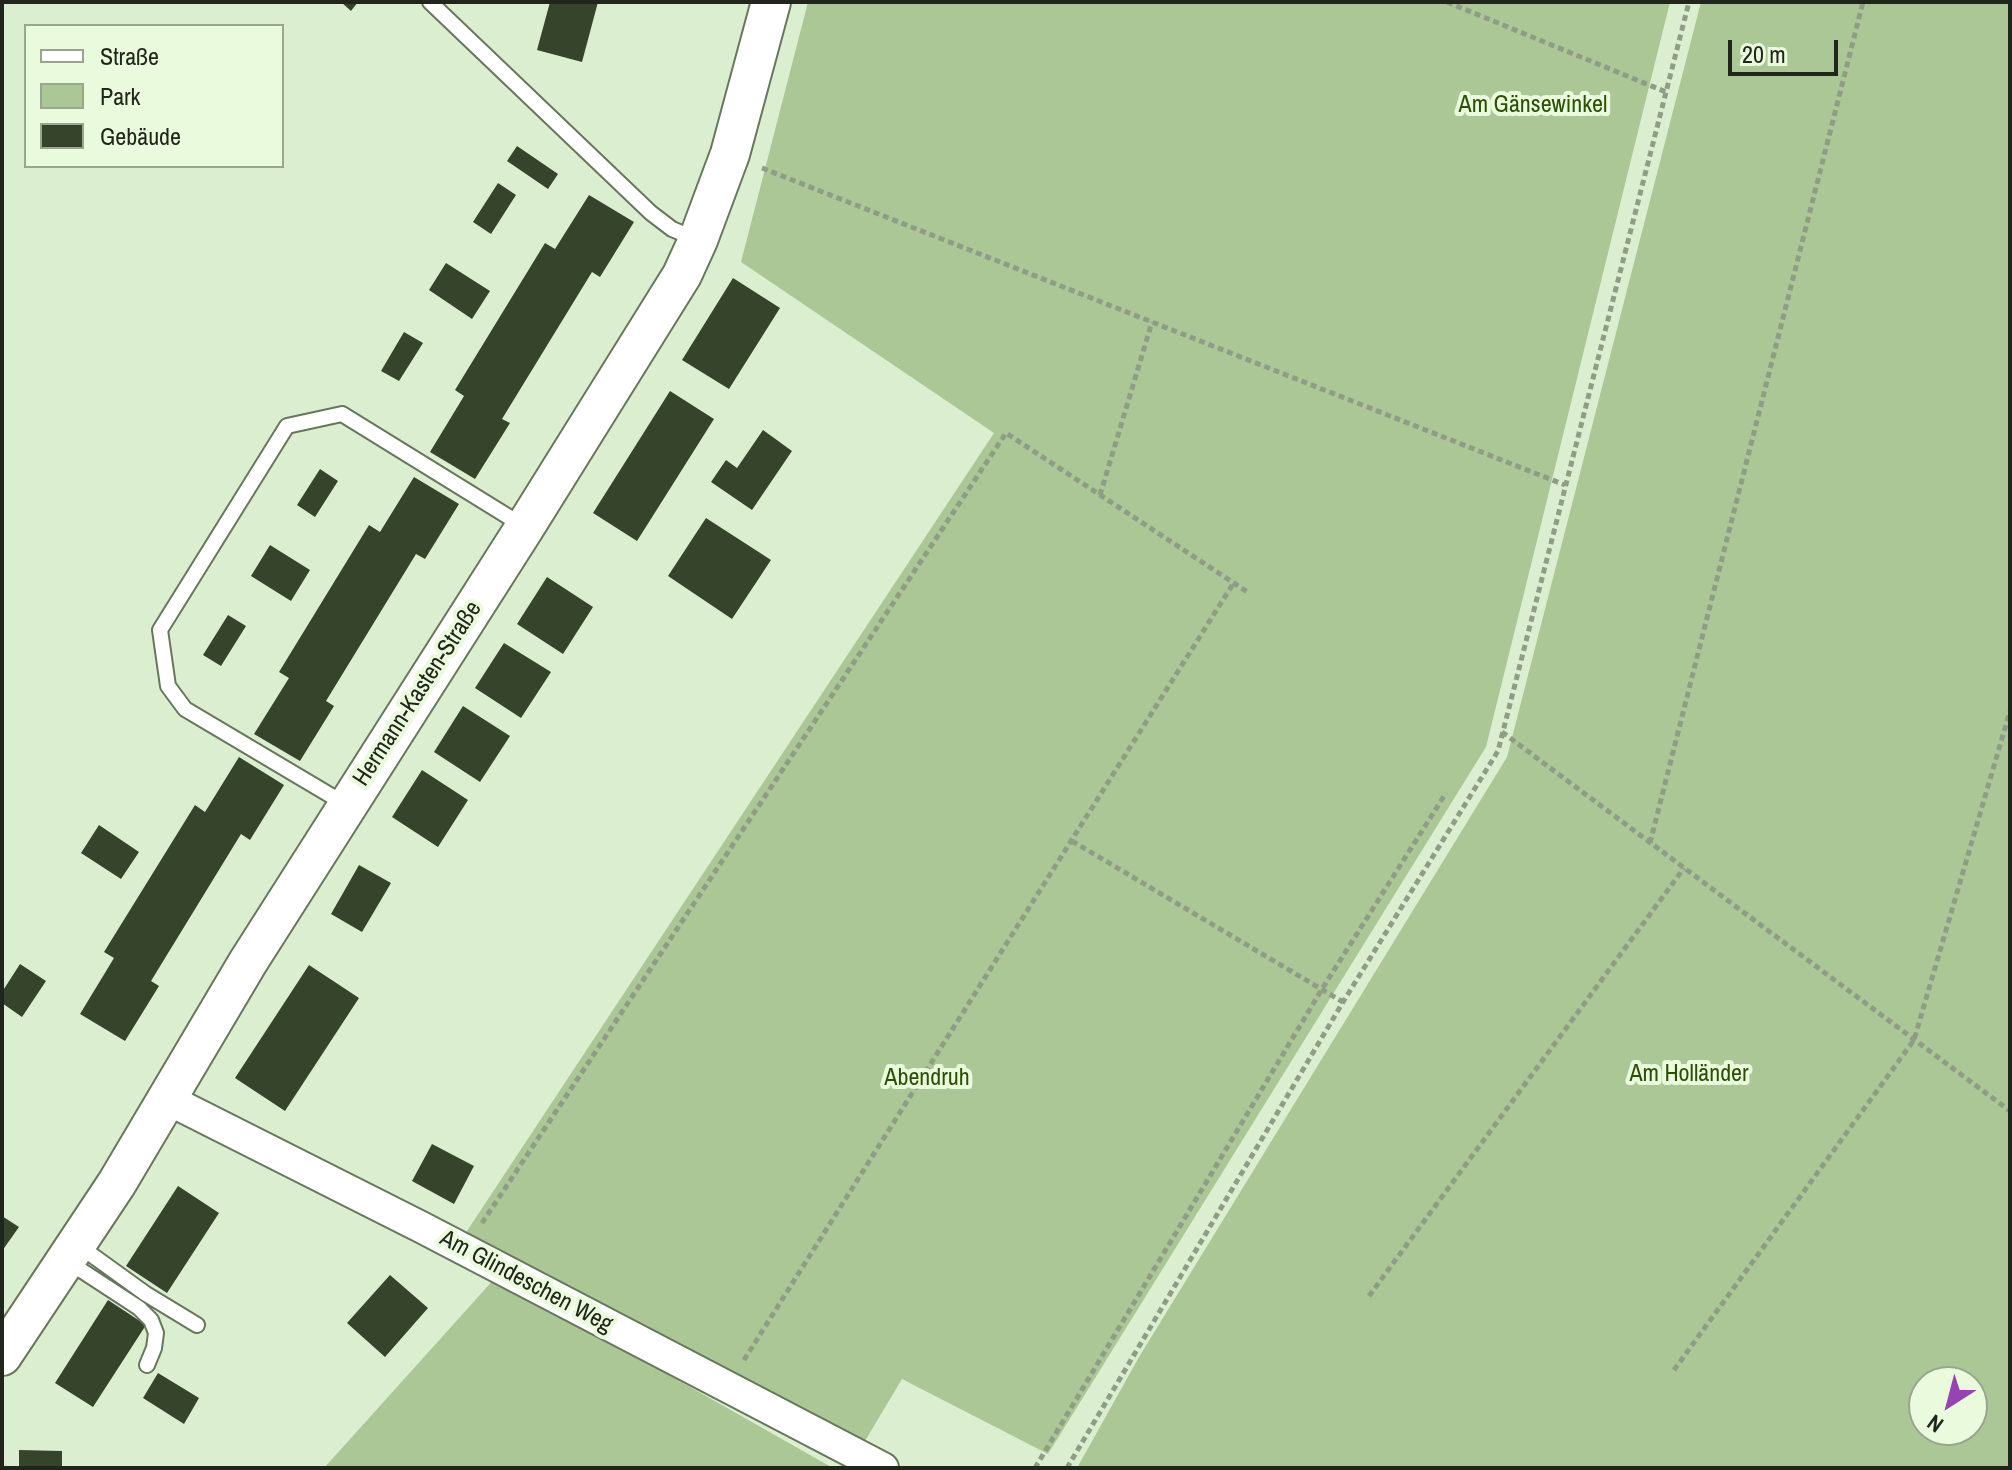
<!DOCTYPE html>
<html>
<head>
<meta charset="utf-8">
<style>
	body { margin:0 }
	#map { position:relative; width:2012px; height:1470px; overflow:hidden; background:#dceed0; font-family:"Archivo Narrow",sans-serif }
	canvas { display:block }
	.frame { position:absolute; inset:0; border:4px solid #20261b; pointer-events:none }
	.legend { position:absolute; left:24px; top:24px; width:260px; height:144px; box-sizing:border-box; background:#eafbdd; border:2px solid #99a68f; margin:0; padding:10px 14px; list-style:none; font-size:24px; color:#20261b }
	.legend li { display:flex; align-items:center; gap:16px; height:40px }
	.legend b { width:40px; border:2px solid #99a68f }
	.north { position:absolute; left:1908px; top:1366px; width:80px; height:80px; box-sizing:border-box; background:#eafbdd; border:2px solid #99a68f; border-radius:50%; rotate:216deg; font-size:22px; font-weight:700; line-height:32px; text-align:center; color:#20261b }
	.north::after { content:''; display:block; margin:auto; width:28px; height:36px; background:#9743b1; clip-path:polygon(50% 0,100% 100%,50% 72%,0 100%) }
	.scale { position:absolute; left:1728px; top:40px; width:110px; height:36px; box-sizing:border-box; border:4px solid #20261b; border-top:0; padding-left:10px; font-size:24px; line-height:28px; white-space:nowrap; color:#20261b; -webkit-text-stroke:6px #eafbdd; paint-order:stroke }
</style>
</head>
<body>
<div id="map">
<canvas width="2012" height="1470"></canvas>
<div class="frame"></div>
<ul class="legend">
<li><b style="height:10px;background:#fff"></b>Straße</li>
<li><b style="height:22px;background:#abc796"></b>Park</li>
<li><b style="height:22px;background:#36442b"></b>Gebäude</li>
</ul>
<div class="north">N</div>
<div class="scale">20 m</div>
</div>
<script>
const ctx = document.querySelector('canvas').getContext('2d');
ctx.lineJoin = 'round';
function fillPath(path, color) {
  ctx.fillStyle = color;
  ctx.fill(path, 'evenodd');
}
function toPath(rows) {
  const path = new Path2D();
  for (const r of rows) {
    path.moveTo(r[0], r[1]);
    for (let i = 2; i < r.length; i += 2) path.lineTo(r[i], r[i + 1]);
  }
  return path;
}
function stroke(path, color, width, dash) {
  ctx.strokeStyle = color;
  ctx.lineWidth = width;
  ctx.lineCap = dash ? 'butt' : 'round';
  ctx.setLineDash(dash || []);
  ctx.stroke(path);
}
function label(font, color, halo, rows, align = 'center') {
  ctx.font = font + ' "Archivo Narrow",sans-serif';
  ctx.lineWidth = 8;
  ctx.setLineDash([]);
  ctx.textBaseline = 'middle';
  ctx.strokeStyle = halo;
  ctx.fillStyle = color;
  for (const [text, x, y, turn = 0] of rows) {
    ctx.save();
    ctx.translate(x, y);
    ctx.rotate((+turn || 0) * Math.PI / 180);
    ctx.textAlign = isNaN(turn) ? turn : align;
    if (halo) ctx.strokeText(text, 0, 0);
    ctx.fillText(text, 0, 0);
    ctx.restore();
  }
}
fillPath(toPath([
	[808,2,1670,2,1486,747,1048,1454,902,1379,862,1446,465,1234,994,433,741,262],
	[1701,2,2010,2,2010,1468,1077,1468,1139,1357,1507,757],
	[1924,1382,1972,1382,1972,1430,1924,1430],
	[496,1277,833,1468,324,1468]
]), '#abc796');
fillPath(toPath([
	[341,2,358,2,351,11],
	[550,2,598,2,582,62,537,50],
	[517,146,558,174,548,189,507,161],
	[498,183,516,195,491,234,473,222],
	[589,195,634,222,600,277,592,272,502,419,510,423,475,479,430,452,464,396,455,390,545,243,555,249],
	[446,263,490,291,472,319,429,290],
	[733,278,780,308,729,389,682,360],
	[404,332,423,343,399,381,381,371],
	[670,391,714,419,637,541,593,513],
	[763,430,792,451,752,510,711,482,726,460,737,468],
	[320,469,338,481,315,517,297,505],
	[414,477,459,504,425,559,416,554,326,701,334,706,300,761,254,734,289,678,279,672,369,525,380,532],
	[706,518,771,560,732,619,668,576],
	[270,545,310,570,291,601,251,576],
	[547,577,593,607,563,654,517,624],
	[228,615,246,626,221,666,203,655],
	[504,643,551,672,521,718,475,688],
	[463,706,510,736,480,782,434,752],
	[239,757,284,785,250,840,241,834,151,981,159,986,125,1041,80,1014,114,958,104,952,195,805,205,812],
	[422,770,468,800,438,847,392,817],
	[99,825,139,852,121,879,81,853],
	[359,865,391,883,362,932,331,914],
	[20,964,46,981,22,1017,2,1003,2,992],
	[309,965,359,998,285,1111,235,1078],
	[432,1144,474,1166,454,1204,412,1181],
	[178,1186,219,1213,167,1293,126,1266],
	[2,1216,19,1227,2,1251],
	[390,1275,428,1308,385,1357,347,1323],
	[108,1300,146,1325,93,1407,55,1383],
	[158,1373,199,1398,184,1424,143,1398],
	[19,1450,62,1451,62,1468,19,1468]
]), '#36442b');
const service = toPath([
	[430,2,651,213,672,229,698,240],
	[345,804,185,709,168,686,160,630,287,426,342,414,525,527],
	[78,1245,146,1294,197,1325],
	[67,1261,139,1308,151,1320,156,1333,154,1348,147,1365]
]);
const minor = toPath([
	[167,1099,423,1228,883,1468]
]);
const tertiary = toPath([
	[2,1356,117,1183,248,962,525,527,682,275,698,240,730,154,771,2]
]);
stroke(service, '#67775c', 18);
stroke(minor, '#67775c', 34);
stroke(tertiary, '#67775c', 42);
stroke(toPath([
	[1447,2,1666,92],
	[762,168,1565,485],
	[1100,495,1152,322],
	[1502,732,2010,1111],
	[1072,841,1343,1002],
	[1650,843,1863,2],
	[482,1223,1006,433,1249,593],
	[1369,1296,1684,868],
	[744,1360,1233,584],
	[1674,1370,1914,1040,2010,711],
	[1035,1468,1322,989,1446,793],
	[1067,1468,1343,1002,1498,751,1689,2]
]), '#8f9c86', 5, [6, 4]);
stroke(service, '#fff', 14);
stroke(minor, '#fff', 30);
stroke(tertiary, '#fff', 38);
label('24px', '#2d4e06', '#eafbdd', [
	["Am Gänsewinkel",1533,106],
	["Am Holländer",1689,1075],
	["Abendruh",927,1079]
]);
label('24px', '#20261b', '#eafbdd', [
	["Hermann-Kasten-Straße",418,694,-57],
	["Am Glindeschen Weg",526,1282,28]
]);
</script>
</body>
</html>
